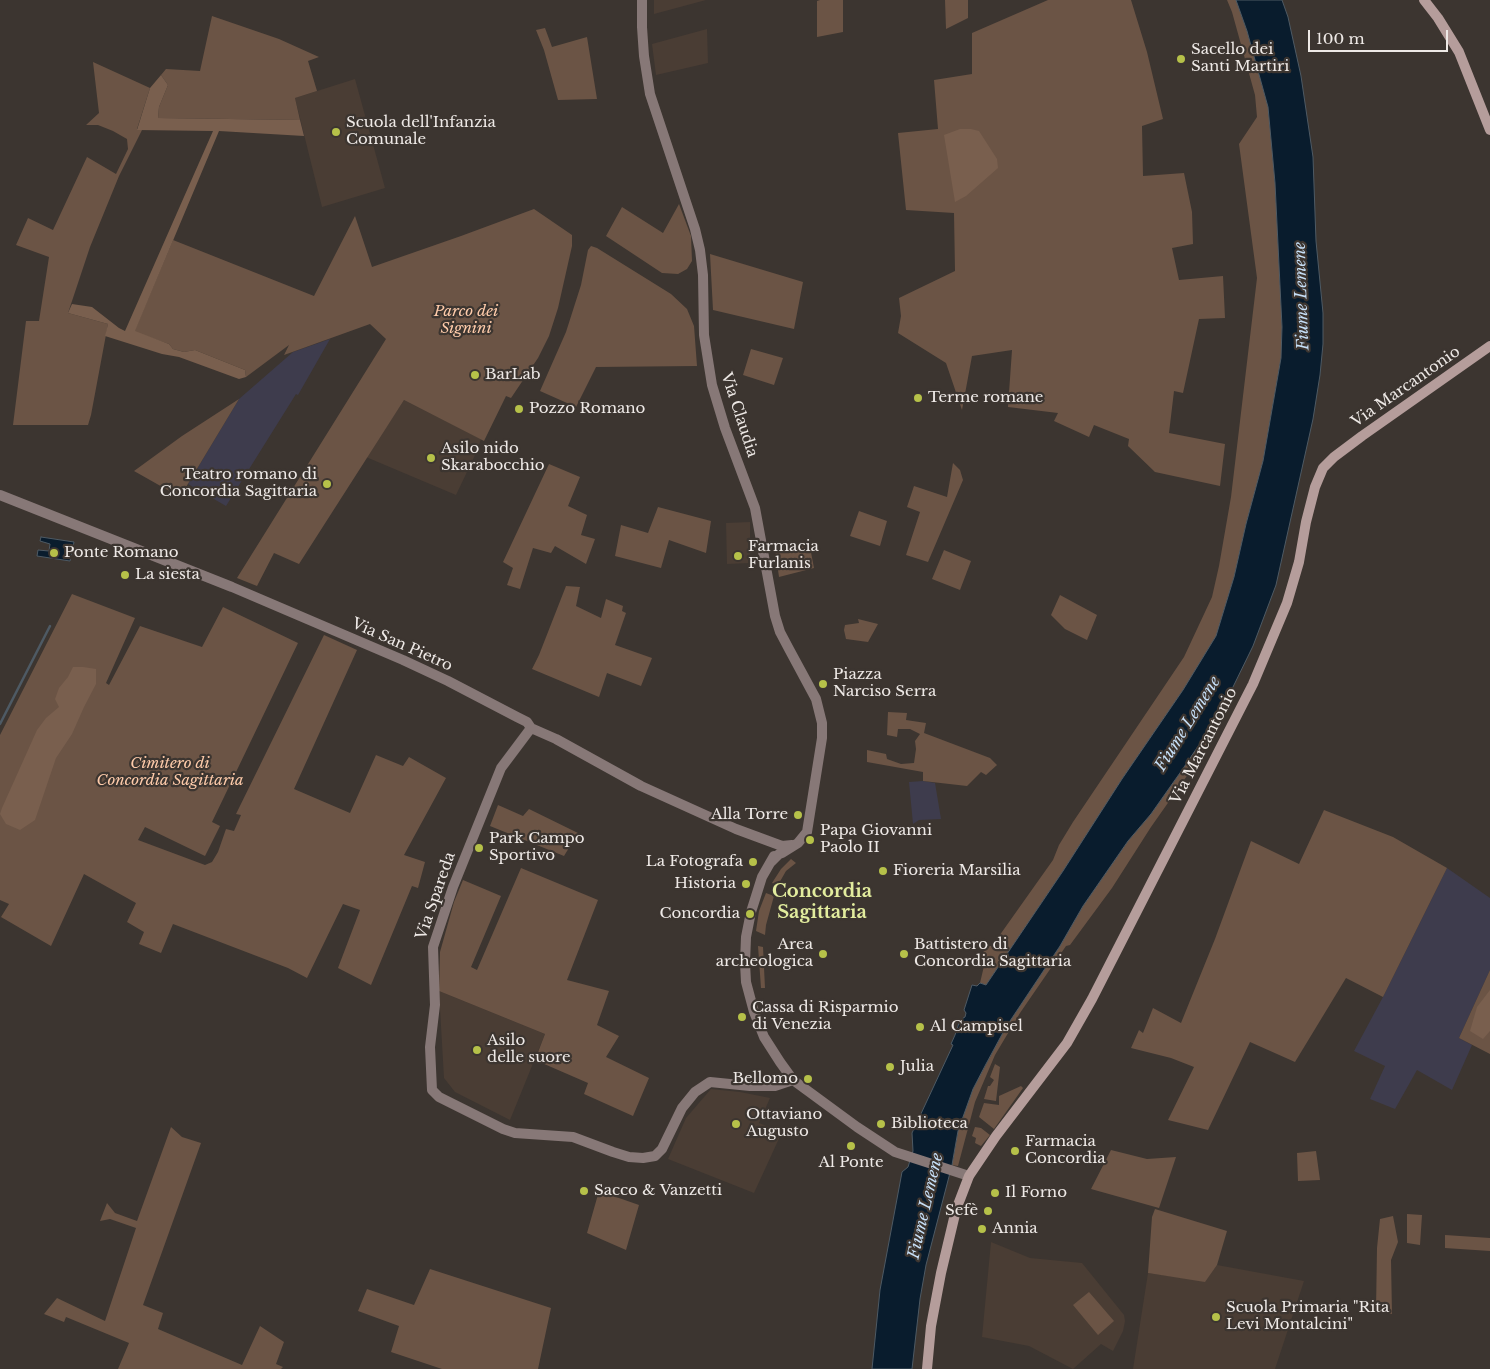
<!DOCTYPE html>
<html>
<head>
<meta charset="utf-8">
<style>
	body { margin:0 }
	#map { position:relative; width:1490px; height:1369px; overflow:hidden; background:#3c3530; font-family:"Libre Baskerville",serif }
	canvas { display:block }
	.scale { position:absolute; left:1308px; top:30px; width:140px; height:22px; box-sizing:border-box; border:2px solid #eee9e6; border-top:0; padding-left:6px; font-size:15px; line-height:18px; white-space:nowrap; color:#eee9e6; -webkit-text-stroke:4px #3c3530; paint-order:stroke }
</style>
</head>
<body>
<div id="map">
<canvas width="1490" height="1369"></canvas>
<div class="scale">100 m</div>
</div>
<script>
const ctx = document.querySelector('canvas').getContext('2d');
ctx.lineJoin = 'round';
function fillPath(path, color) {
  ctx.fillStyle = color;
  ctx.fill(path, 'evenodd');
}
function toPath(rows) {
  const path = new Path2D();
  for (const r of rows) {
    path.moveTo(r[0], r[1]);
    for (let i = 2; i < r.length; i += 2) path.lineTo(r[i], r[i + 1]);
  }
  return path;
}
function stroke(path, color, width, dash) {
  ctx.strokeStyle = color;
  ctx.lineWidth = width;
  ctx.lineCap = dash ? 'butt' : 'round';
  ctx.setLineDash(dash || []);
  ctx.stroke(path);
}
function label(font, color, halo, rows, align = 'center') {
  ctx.font = font + ' "Libre Baskerville",serif';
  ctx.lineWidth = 4.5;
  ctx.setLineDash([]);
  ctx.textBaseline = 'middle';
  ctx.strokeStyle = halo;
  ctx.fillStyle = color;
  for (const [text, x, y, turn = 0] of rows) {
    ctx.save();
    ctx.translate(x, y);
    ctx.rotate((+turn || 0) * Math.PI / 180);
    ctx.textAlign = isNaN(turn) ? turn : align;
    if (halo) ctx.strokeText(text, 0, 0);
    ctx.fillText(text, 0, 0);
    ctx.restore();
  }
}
fillPath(toPath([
	[654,0,706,0,654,14],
	[707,29,708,63,656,75,652,44],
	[355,79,385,188,322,207,295,98],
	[404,400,481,439,476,453,456,495,366,457],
	[750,522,750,563,727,564,726,523],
	[439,991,545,1034,510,1120,455,1092,444,1078],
	[711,1089,740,1092,770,1098,759,1123,782,1132,754,1193,668,1159,686,1118],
	[991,1242,1030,1258,1082,1263,1124,1315,1125,1321,1123,1331,1113,1351,1101,1344,1073,1369,1029,1346,982,1337],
	[1217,1265,1304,1281,1275,1369,1133,1369,1148,1273,1205,1281]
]), '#4a3d34');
fillPath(toPath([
	[330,339,298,395,296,394,226,506,188,484,239,399,293,352],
	[923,781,935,783,941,819,919,820,913,824,909,782],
	[1447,868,1490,898,1490,970,1459,1038,1472,1045,1452,1090,1417,1070,1395,1109,1370,1099,1385,1066,1354,1051,1383,997]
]), '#3e3c4d');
fillPath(toPath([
	[820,0,843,0,843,32,817,37,817,1],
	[945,0,968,0,968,18,946,29],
	[1048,0,1131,0,1147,52,1163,119,1142,126,1143,176,1184,173,1192,212,1193,244,1172,248,1179,280,1223,276,1225,318,1199,319,1183,393,1174,391,1169,433,1225,444,1220,486,1155,472,1128,446,1129,439,1094,425,1089,437,1054,421,1058,413,1008,407,1012,350,972,356,962,410,946,363,898,333,901,316,899,298,955,271,954,213,906,210,898,133,938,129,934,80,972,74,972,33],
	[1227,0,1236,0,1247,31,1268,107,1275,183,1282,327,1281,358,1263,461,1246,524,1234,577,1216,636,1183,690,1122,779,1063,871,986,985,980,983,984,966,978,964,986,946,992,946,1053,860,1059,845,1073,822,1184,657,1212,597,1219,566,1231,497,1257,278,1239,144,1257,117,1255,95,1232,12],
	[212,16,279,39,319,57,308,61,317,91,295,98,300,120,158,118,159,107,168,85,161,75,166,69,200,71],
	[545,28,552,47,587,37,597,99,558,100,544,50,536,30],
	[93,62,150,88,137,129,142,130,119,176,90,247,68,313,108,324,91,415,88,425,13,425,26,321,39,321,49,257,16,245,28,218,53,230,87,157,116,174,128,149,127,139,113,131,98,125,86,125,99,113],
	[679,204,691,236,692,261,687,269,678,274,662,273,606,236,622,207,663,233],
	[534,209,572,235,572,246,558,308,549,336,538,358,511,398,506,396,484,441,404,400,299,564,274,553,257,586,237,578,386,339,370,324,284,355,289,345,246,377,245,370,195,350,184,352,173,349,169,344,134,332,173,240,314,296,355,216,372,267,461,236],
	[591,246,597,248,671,294,687,309,694,326,697,366,596,367,576,407,540,391,566,332,581,285,588,250],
	[710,254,803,282,794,329,713,310],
	[751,349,783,358,774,385,743,375],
	[239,399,180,497,134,471,182,436],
	[953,463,960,470,963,480,928,562,906,555,920,512,907,507,914,486,947,497],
	[549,464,580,477,568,506,587,515,581,535,595,539,586,564,555,546,551,553,533,548,520,589,507,585,513,568,503,562],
	[658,507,711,521,706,553,669,540,661,568,615,556,621,525,648,533],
	[859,511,887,521,880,546,850,536],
	[809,542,814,568,779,577,775,549],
	[944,550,971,561,960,590,932,579],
	[566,586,580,587,576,606,601,618,606,599,623,606,622,611,626,613,615,645,652,658,641,686,607,673,599,697,532,669,539,655],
	[72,594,135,618,106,683,109,685,140,626,202,647,223,607,298,643,212,822,220,826,205,856,145,827,138,840,205,865,212,862,218,852,226,829,234,831,241,815,236,814,324,635,357,650,294,789,350,813,376,755,403,766,409,757,446,778,404,855,425,862,418,888,412,886,371,985,338,968,360,910,343,904,307,978,288,968,173,924,161,953,139,944,144,932,127,922,136,903,84,874,51,946,1,917,9,904,0,900,0,735],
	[1060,595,1097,615,1087,640,1065,629,1051,615],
	[858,619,878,624,868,642,846,639,844,630,845,625,859,623],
	[888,712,907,713,906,720,926,723,924,733,990,758,997,765,986,775,981,772,967,786,923,781,923,772,867,762,867,750,886,754,887,759,901,764,914,763,916,749,915,741,920,734,910,729,898,729,897,737,887,735],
	[1212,725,1216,727,1196,763,1151,827,1112,888,1070,945,1066,946,1020,1013,995,1055,975,1102,958,1166,952,1165,958,1131,966,1108,973,1089,1006,1027,1060,946,1083,906,1128,841,1151,814,1182,770],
	[498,805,523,816,529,809,578,833,564,856,490,826],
	[1324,810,1393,837,1447,868,1383,997,1346,978,1295,1062,1250,1042,1208,1130,1168,1120,1194,1067,1171,1058,1131,1048,1139,1030,1143,1033,1153,1008,1181,1023,1215,939,1251,841,1299,864],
	[791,859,796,863,786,871,778,885,772,883,781,869],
	[521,868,598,900,567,980,609,991,597,1025,619,1036,606,1057,649,1078,633,1116,584,1094,588,1083,535,1060,545,1034,439,991,440,952,454,902,463,880,501,896,471,967,477,970],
	[766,893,774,896,766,925,765,935,756,931,759,911],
	[758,946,763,947,765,988,761,988],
	[1490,970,1490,1054,1459,1038],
	[995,1064,1000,1067,996,1101,984,1099,988,1086,990,1086,994,1080,990,1077],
	[1021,1086,1023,1088,994,1129,979,1117,984,1103,999,1105,999,1096],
	[171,1127,182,1137,201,1143,143,1305,163,1313,158,1329,242,1365,260,1326,284,1342,276,1364,283,1367,281,1369,118,1369,129,1343,66,1317,64,1322,44,1314,57,1298,105,1321,136,1228,110,1219,100,1221,107,1203,115,1213,137,1221],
	[975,1127,981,1128,990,1135,981,1146,975,1143,976,1138,972,1136],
	[1111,1150,1147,1159,1176,1157,1159,1208,1091,1189],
	[1316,1151,1320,1180,1298,1181,1297,1153],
	[599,1191,639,1205,626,1250,587,1233],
	[1155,1209,1227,1231,1217,1265,1205,1282,1148,1273,1152,1217],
	[1407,1214,1422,1215,1420,1245,1407,1243],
	[1393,1216,1398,1242,1391,1260,1392,1314,1376,1311,1377,1248,1380,1219],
	[1445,1235,1490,1238,1490,1251,1445,1248],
	[430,1269,551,1308,538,1369,442,1369,391,1352,399,1326,358,1311,367,1289,414,1305],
	[1089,1292,1114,1321,1098,1335,1073,1305]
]), '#6b5445');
fillPath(toPath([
	[161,75,168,85,159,107,158,118,300,120,304,136,219,131,135,331,169,344,173,349,184,352,195,350,245,370,246,377,239,379,179,357,162,354,105,336,108,324,68,313,72,304,92,307,119,328,125,331,213,131,137,130,150,88],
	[960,129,971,129,979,131,997,159,998,168,966,196,955,202,944,135],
	[73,667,83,667,96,669,96,684,84,707,72,734,56,758,35,820,20,830,6,824,0,814,2,808,37,730,46,718,59,707,55,699,59,688,68,677],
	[1490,990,1490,1031,1483,1039,1470,1031,1477,1007]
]), '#795f4e');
const water = toPath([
	[1236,0,1282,0,1288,17,1301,76,1313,157,1316,241,1323,313,1323,344,1320,375,1313,419,1276,585,1253,646,1232,689,1224,708,1182,770,1151,814,1128,841,1083,906,1060,946,1006,1027,986,1064,973,1089,958,1131,952,1165,926,1265,920,1299,912,1369,872,1369,880,1290,902,1172,908,1167,913,1151,912,1133,953,1045,951,1044,955,1035,960,1020,965,1017,966,1013,964,1010,972,985,977,986,980,983,986,985,1063,871,1122,779,1183,690,1216,636,1234,577,1246,524,1263,461,1281,358,1282,327,1275,183,1268,107,1247,31,1236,0],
	[41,537,74,542,70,561,37,556,38,550,49,551,50,544,40,541,41,537]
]);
fillPath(water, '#091c2d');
stroke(water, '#4e5a64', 1);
stroke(toPath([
	[0,724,50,626]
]), '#4e5a64', 2.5);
stroke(toPath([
	[642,0,642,27,644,56,650,94,695,229,700,250,703,275,704,335,712,385,725,428,755,508,775,616,780,632,789,649,816,699,822,723,822,738,807,832,798,843,782,853,779,854,771,862],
	[0,495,232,587,403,660,448,681,517,717,527,722,531,728,556,739,641,786,736,829,782,846,792,845],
	[531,728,501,768,453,887,433,947,435,1005,430,1047,432,1090,439,1097,503,1129,515,1133,573,1137,613,1152,629,1157,643,1158,655,1156,662,1149,682,1108,695,1092,710,1082,750,1086,775,1086,793,1080],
	[774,856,762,877,751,912,746,937,745,963,746,982,754,1012,764,1037,780,1062,793,1080,857,1127,895,1152,969,1176]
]), '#877877', 10);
stroke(toPath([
	[1424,0,1438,18,1459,52,1490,130],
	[927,1369,931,1326,941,1273,956,1210,969,1176,996,1136,1067,1043,1092,999,1253,684,1287,603,1299,562,1306,522,1315,487,1323,468,1334,457,1362,436,1490,346]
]), '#b59d9b', 10);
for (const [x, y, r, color] of [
	[1181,59,5,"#b6c149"],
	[336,132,5,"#b6c149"],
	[475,375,5,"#b6c149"],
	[918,398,5,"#b6c149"],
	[519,409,5,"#b6c149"],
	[431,458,5,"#b6c149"],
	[327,484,5,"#b6c149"],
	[54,553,5,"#b6c149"],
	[738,556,5,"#b6c149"],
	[125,575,5,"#b6c149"],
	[823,684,5,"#b6c149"],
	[798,815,5,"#b6c149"],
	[810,840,5,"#b6c149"],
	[479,848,5,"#b6c149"],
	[753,862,5,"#b6c149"],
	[883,871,5,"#b6c149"],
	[746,884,5,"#b6c149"],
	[750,914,5,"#b6c149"],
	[823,954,5,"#b6c149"],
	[904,954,5,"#b6c149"],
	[742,1017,5,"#b6c149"],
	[920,1027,5,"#b6c149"],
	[477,1050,5,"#b6c149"],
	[890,1067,5,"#b6c149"],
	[808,1079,5,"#b6c149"],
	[736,1124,5,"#b6c149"],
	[881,1124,5,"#b6c149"],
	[851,1146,5,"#b6c149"],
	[1015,1151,5,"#b6c149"],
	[584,1191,5,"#b6c149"],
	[995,1193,5,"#b6c149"],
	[988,1211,5,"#b6c149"],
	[982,1229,5,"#b6c149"],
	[1216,1317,5,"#b6c149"]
]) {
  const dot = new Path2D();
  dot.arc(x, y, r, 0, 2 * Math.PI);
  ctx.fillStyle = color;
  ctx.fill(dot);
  stroke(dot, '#3c3530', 2);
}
label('15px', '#eee9e6', '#3c3530', [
	["Sacello dei",1191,50],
	["Santi Martiri",1191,67],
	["Scuola dell'Infanzia",346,123],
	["Comunale",346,140],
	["BarLab",485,375],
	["Terme romane",928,398],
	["Pozzo Romano",529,409],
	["Asilo nido",441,449],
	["Skarabocchio",441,466],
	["Teatro romano di",317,475,"right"],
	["Concordia Sagittaria",317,492,"right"],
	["Farmacia",748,547],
	["Furlanis",748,564],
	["Ponte Romano",64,553],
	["La siesta",135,575],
	["Piazza",833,675],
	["Narciso Serra",833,692],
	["Alla Torre",788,815,"right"],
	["Papa Giovanni",820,831],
	["Paolo II",820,848],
	["Park Campo",489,839],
	["Sportivo",489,856],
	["La Fotografa",743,862,"right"],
	["Fioreria Marsilia",893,871],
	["Historia",736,884,"right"],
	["Concordia",740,914,"right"],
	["Area",813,945,"right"],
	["archeologica",813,962,"right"],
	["Battistero di",914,945],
	["Concordia Sagittaria",914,962],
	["Cassa di Risparmio",752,1008],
	["di Venezia",752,1025],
	["Al Campisel",930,1027],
	["Asilo",487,1041],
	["delle suore",487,1058],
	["Julia",900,1067],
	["Bellomo",798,1079,"right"],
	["Ottaviano",746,1115],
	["Augusto",746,1132],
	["Biblioteca",891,1124],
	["Farmacia",1025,1142],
	["Concordia",1025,1159],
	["Al Ponte",851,1163,"center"],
	["Sacco & Vanzetti",594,1191],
	["Il Forno",1005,1193],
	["Sefè",978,1211,"right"],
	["Annia",992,1229],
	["Scuola Primaria \"Rita",1226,1308],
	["Levi Montalcini\"",1226,1325]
], 'left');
label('italic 15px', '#fecbaa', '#3c3530', [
	["Parco dei",466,312],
	["Signini",466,329],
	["Cimitero di",170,764],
	["Concordia Sagittaria",170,781]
]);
label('15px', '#eee9e6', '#3c3530', [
	["Via Marcantonio",1406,387,-35],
	["Via Claudia",739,415,72],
	["Via San Pietro",402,645,24],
	["Via Marcantonio",1204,746,-63],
	["Via Spareda",436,896,-71]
]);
label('italic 16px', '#c6dff7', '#3c3530', [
	["Fiume Lemene",1302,296,-92],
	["Fiume Lemene",1188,724,-58],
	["Fiume Lemene",926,1206,-77]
]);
label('bold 18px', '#e2ec9e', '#3c3530', [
	["Concordia",822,892],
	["Sagittaria",822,913]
]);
</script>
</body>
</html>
